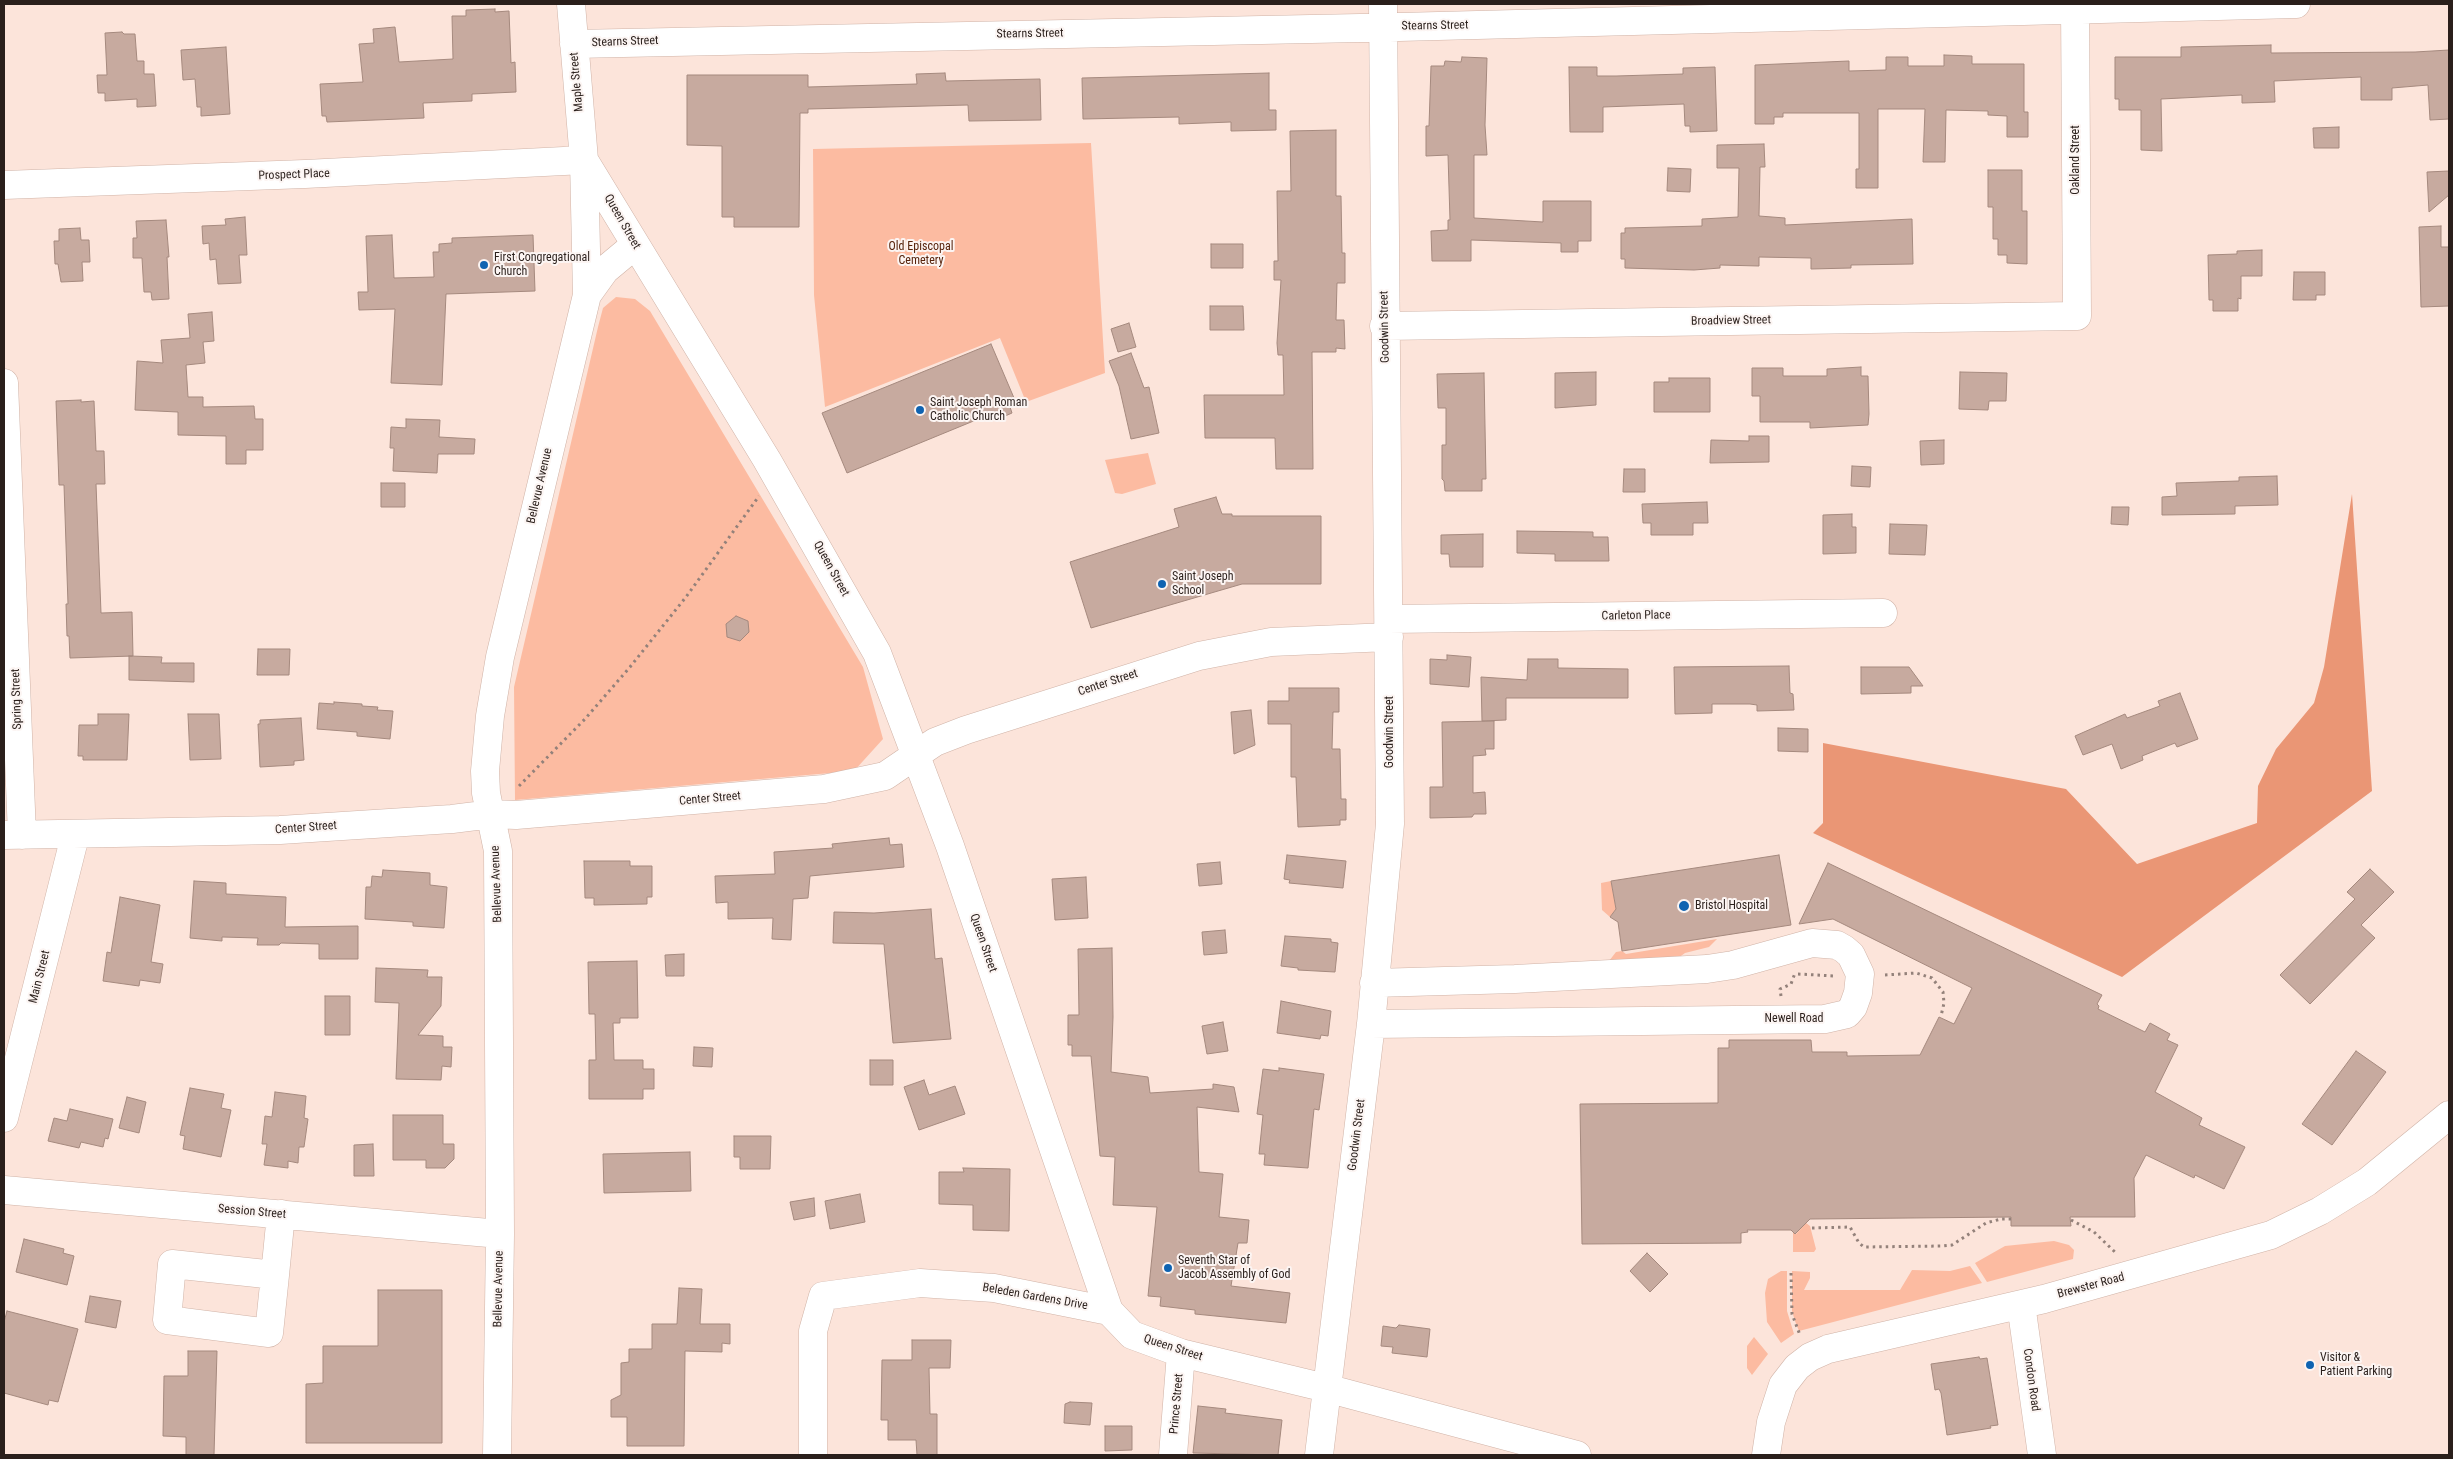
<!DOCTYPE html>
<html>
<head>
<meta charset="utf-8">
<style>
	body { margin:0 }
	#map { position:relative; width:2453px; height:1459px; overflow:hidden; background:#fce4da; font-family:"Roboto Condensed",sans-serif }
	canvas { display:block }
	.frame { position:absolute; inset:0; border:5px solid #2a1f1b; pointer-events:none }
</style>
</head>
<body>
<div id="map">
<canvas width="2453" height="1459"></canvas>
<div class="frame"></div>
</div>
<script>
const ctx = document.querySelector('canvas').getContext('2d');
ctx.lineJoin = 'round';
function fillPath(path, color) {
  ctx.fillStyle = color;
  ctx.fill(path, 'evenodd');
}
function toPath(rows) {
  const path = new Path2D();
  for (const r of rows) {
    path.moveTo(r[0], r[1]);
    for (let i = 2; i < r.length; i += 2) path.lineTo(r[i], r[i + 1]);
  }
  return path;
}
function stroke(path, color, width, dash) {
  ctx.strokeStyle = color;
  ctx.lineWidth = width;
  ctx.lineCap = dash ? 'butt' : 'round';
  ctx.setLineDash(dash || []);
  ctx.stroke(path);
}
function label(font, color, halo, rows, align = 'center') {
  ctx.font = font + ' "Roboto Condensed",sans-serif';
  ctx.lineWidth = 4;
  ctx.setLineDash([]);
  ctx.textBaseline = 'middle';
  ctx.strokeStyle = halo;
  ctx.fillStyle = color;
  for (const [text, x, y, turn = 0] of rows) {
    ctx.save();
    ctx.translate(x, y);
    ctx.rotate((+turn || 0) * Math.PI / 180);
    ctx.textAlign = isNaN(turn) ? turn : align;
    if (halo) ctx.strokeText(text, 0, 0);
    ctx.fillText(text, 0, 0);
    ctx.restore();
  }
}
fillPath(toPath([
	[1091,143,1105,373,1026,402,1000,338,825,407,814,295,813,149],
	[616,297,635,299,650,311,863,667,883,739,854,771,515,800,514,687,598,327,603,308],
	[1148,453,1156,484,1122,494,1115,493,1105,460],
	[1611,881,1616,909,1610,917,1602,910,1601,883],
	[1717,939,1709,947,1685,953,1648,980,1609,961,1616,952,1622,951,1626,954],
	[1806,1223,1810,1226,1816,1249,1814,1252,1793,1252,1793,1231,1796,1234],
	[2054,1241,2069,1245,2074,1250,2073,1259,1987,1282,1975,1263,2005,1246],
	[1970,1266,1982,1283,1799,1331,1795,1321,1792,1311,1792,1271,1810,1272,1810,1278,1804,1290,1900,1290,1912,1270,1950,1271],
	[1781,1271,1787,1271,1787,1311,1794,1334,1781,1343,1767,1322,1765,1293,1768,1279],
	[1754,1337,1768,1354,1752,1375,1747,1368,1747,1346]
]), '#fcbba1');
fillPath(toPath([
	[2352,494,2372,791,2122,977,1813,833,1823,823,1823,743,2066,789,2137,864,2257,823,2258,786,2276,749,2314,703,2324,667]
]), '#ea9675');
const building = toPath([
	[495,9,495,12,509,11,511,63,515,62,516,92,472,94,472,101,423,103,424,118,327,122,326,116,322,116,320,84,363,82,359,44,374,43,373,29,395,27,399,62,453,59,452,16,466,16,466,10,495,9],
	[122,32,124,34,135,34,137,61,144,61,144,74,154,74,156,106,137,107,137,99,105,101,105,93,98,93,97,75,107,75,105,33,122,32],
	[2271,45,2271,53,2415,52,2449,50,2449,119,2430,120,2428,85,2392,88,2392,100,2361,100,2361,77,2274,81,2275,102,2242,103,2242,95,2161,99,2162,151,2141,150,2141,110,2119,110,2119,99,2115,99,2115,57,2181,57,2181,47,2271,45],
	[226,47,230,114,201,116,201,107,197,107,195,79,183,80,181,50,226,47],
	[1944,55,1972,56,1972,64,2024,64,2024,112,2028,112,2028,137,2007,137,2007,116,1988,115,1988,111,1946,110,1945,162,1923,162,1925,109,1878,109,1878,188,1856,188,1856,169,1859,169,1859,113,1783,113,1783,117,1774,117,1774,124,1755,124,1755,65,1849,61,1849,71,1886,70,1886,57,1908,57,1908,66,1944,66,1944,55],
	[1462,57,1487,58,1485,125,1487,155,1474,155,1474,218,1543,222,1543,201,1591,201,1591,241,1578,241,1578,252,1561,252,1561,243,1471,240,1471,261,1432,261,1431,231,1448,230,1448,220,1450,220,1448,155,1426,156,1426,126,1429,126,1431,66,1444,66,1445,61,1461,62,1462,57],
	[1569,67,1597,67,1597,76,1616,76,1683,74,1683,68,1715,67,1717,131,1690,132,1690,126,1685,126,1684,104,1603,107,1603,132,1570,132,1569,67],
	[945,73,946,81,1040,79,1041,120,969,121,968,105,808,109,808,113,800,113,799,227,734,227,734,217,722,217,722,146,687,145,687,75,808,75,808,87,917,84,916,74,945,73],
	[1269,73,1269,110,1276,110,1276,130,1231,131,1231,122,1179,124,1179,117,1083,119,1082,78,1269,73],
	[2339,127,2339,148,2314,148,2313,128,2339,127],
	[1336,130,1336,196,1341,196,1342,253,1345,253,1345,283,1337,283,1336,320,1344,320,1345,349,1336,348,1336,352,1312,352,1313,469,1276,469,1275,438,1205,438,1204,395,1284,395,1283,355,1278,355,1277,343,1281,280,1274,280,1274,261,1278,261,1277,191,1291,191,1290,131,1336,130],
	[1764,144,1765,167,1760,167,1759,216,1785,218,1785,225,1912,219,1913,264,1851,265,1851,268,1811,269,1811,258,1759,257,1759,266,1720,265,1720,268,1694,270,1625,268,1625,259,1621,259,1621,233,1625,233,1625,228,1702,226,1702,219,1738,217,1739,168,1717,168,1717,145,1764,144],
	[1668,168,1691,169,1690,192,1667,191,1668,168],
	[1988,170,2022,170,2022,211,2027,211,2027,264,2007,263,2007,255,1998,255,1998,239,1993,239,1993,207,1988,207,1988,170],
	[2449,171,2449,195,2429,212,2427,172,2449,171],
	[245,217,247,255,239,255,241,283,218,284,216,259,210,260,209,243,203,244,202,226,226,225,225,219,245,217],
	[166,220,169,257,167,257,169,299,152,300,151,292,144,292,142,258,133,258,133,238,137,238,136,221,166,220],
	[2441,226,2441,247,2449,247,2449,306,2421,307,2419,227,2441,226],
	[80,228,81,240,89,240,90,262,82,262,83,281,61,282,58,264,55,264,54,241,59,241,59,229,80,228],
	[392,235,394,278,434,277,433,252,439,252,439,244,452,243,452,238,533,235,535,291,446,294,442,385,391,383,395,309,359,310,358,292,368,292,366,236,392,235],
	[1211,244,1243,244,1243,268,1211,268,1211,244],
	[2262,250,2262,276,2241,276,2241,299,2238,298,2238,311,2213,311,2213,300,2209,300,2208,255,2237,254,2237,251,2262,250],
	[2294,272,2325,272,2325,295,2316,295,2316,300,2293,300,2294,272],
	[1210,306,1243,306,1244,330,1210,330,1210,306],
	[212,312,214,341,203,342,205,363,186,365,188,397,203,397,203,407,254,406,255,419,263,419,263,450,246,450,246,464,226,464,226,436,178,435,178,412,135,410,137,361,163,363,161,340,190,338,188,314,212,312],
	[1129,323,1136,347,1118,352,1111,329,1129,323],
	[991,344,1017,405,1010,407,1012,413,996,420,993,413,847,473,822,413,991,344],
	[1131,353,1144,388,1149,387,1159,433,1131,439,1119,386,1109,361,1131,353],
	[1861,367,1861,376,1868,376,1869,414,1868,425,1810,428,1810,422,1760,422,1760,396,1752,396,1752,368,1783,368,1783,376,1827,376,1827,369,1861,367],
	[1596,372,1596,405,1555,408,1555,373,1596,372],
	[1960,372,2007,373,2006,401,1989,401,1988,410,1959,409,1960,372],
	[1484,373,1486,479,1482,479,1482,491,1445,491,1444,481,1442,479,1442,445,1446,445,1446,408,1438,408,1437,374,1484,373],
	[1669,378,1710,378,1710,412,1654,412,1654,382,1669,382,1669,378],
	[81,400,81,402,94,401,96,451,104,451,105,484,96,484,101,613,132,612,133,656,70,658,69,636,67,636,66,604,68,604,64,485,59,485,56,401,81,400],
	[406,419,440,420,439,437,475,439,474,454,438,454,437,473,393,471,394,448,390,448,391,427,406,428,406,419],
	[1749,436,1769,436,1769,462,1710,463,1711,440,1749,441,1749,436],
	[1944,440,1944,464,1921,465,1920,441,1944,440],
	[1852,466,1871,467,1870,487,1851,486,1852,466],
	[1624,469,1645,469,1645,492,1623,492,1624,469],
	[2277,476,2278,505,2235,506,2235,514,2162,515,2162,497,2177,496,2176,483,2239,481,2239,477,2277,476],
	[381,483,405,483,405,507,381,507,381,483],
	[1216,497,1222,514,1232,514,1232,516,1321,516,1321,584,1242,584,1091,628,1070,562,1179,527,1174,509,1216,497],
	[1707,502,1708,523,1693,523,1693,535,1651,535,1651,523,1643,523,1642,504,1707,502],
	[2112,507,2129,507,2128,525,2111,524,2112,507],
	[1852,514,1852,527,1856,527,1856,553,1823,554,1823,515,1852,514],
	[1890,524,1927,525,1925,555,1889,554,1890,524],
	[1517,531,1593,532,1593,537,1608,537,1609,561,1555,561,1555,554,1517,553,1517,531],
	[1483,534,1483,567,1450,567,1449,554,1441,554,1441,535,1483,534],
	[736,616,748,621,749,632,740,641,727,637,726,624,736,616],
	[258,649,290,649,289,675,257,675,258,649],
	[1447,655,1471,657,1469,687,1430,684,1430,659,1447,660,1447,655],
	[129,656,162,657,161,663,194,663,194,682,129,680,129,656],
	[1528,659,1558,659,1558,668,1628,669,1628,698,1506,698,1506,720,1482,721,1481,677,1527,680,1528,659],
	[1789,666,1790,693,1793,694,1794,710,1757,711,1757,705,1750,704,1712,704,1712,713,1675,714,1674,667,1789,666],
	[1861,667,1909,667,1923,686,1911,686,1911,693,1861,694,1861,667],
	[1289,688,1339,688,1339,712,1333,712,1332,749,1340,749,1341,799,1346,799,1346,820,1340,820,1340,825,1298,827,1296,777,1291,777,1291,724,1268,724,1268,701,1289,701,1289,688],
	[2180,693,2198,739,2177,747,2175,743,2142,756,2143,760,2121,769,2112,744,2083,755,2075,736,2125,714,2127,718,2160,706,2158,701,2180,693],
	[334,702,362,704,362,706,378,707,377,710,393,711,390,739,357,736,357,732,317,729,319,703,334,704,334,702],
	[1251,710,1255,745,1234,754,1231,712,1251,710],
	[98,714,129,714,127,760,83,760,83,756,78,756,79,725,98,725,98,714],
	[188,714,219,714,221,759,190,760,188,714],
	[301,718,304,760,294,761,294,765,260,767,258,724,260,724,260,720,301,718],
	[1494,721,1494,749,1485,749,1486,755,1473,756,1473,793,1485,792,1486,814,1474,814,1472,817,1430,818,1430,787,1443,787,1442,722,1494,721],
	[1778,728,1808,729,1808,752,1778,751,1778,728],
	[889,838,890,845,902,844,904,867,810,876,808,898,793,899,791,940,772,939,773,918,728,919,728,902,716,903,715,876,775,874,774,852,833,848,832,844,889,838],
	[1287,855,1346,861,1343,888,1289,883,1290,880,1284,879,1287,855],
	[1779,855,1791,925,1622,951,1618,922,1610,917,1616,909,1611,881,1779,855],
	[584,861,630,861,630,866,652,866,652,897,647,897,647,904,594,905,594,898,585,898,584,861],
	[1220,862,1222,884,1199,886,1197,864,1220,862],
	[1828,863,2102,995,2097,1004,2099,1006,2098,1009,2145,1032,2150,1023,2170,1034,2167,1040,2178,1045,2155,1092,2202,1118,2199,1125,2245,1147,2224,1189,2195,1175,2194,1178,2146,1155,2134,1178,2135,1217,2070,1217,2071,1226,2011,1226,2011,1217,1810,1219,1795,1234,1791,1230,1747,1230,1748,1232,1741,1233,1741,1243,1582,1244,1580,1104,1718,1103,1718,1048,1729,1048,1729,1040,1811,1040,1812,1052,1847,1052,1847,1056,1920,1055,1939,1017,1954,1024,1972,988,1833,919,1799,924,1828,863],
	[2370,869,2394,892,2361,925,2375,938,2310,1004,2280,975,2355,899,2347,892,2370,869],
	[383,870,430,873,430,885,447,887,444,928,413,926,413,922,365,919,366,887,371,887,372,876,382,877,383,870],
	[1086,877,1088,918,1055,920,1052,879,1086,877],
	[194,881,226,883,226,894,286,897,285,927,358,926,358,959,319,959,319,944,281,943,279,945,257,945,258,938,222,937,222,941,190,938,194,881],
	[120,897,160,905,151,962,163,964,160,983,140,980,139,986,103,981,107,952,111,953,120,897],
	[931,909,935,959,942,958,951,1039,893,1043,884,944,833,943,834,912,874,913,931,909],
	[1225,930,1227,953,1204,955,1202,932,1225,930],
	[1285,936,1331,939,1331,942,1338,943,1335,972,1298,970,1298,968,1281,966,1285,936],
	[1112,948,1113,1017,1111,1072,1148,1077,1150,1093,1213,1089,1213,1084,1234,1087,1239,1112,1197,1107,1199,1172,1223,1174,1219,1217,1249,1220,1247,1243,1238,1243,1231,1286,1290,1293,1286,1323,1195,1314,1195,1310,1160,1306,1161,1297,1148,1296,1157,1207,1113,1205,1115,1157,1100,1156,1091,1056,1072,1056,1072,1045,1068,1045,1068,1015,1079,1015,1078,949,1112,948],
	[684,954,684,976,666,976,665,955,684,954],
	[637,961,638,1018,620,1018,620,1023,613,1023,614,1060,643,1060,643,1069,654,1069,654,1089,643,1089,643,1099,589,1099,589,1060,596,1060,595,1014,589,1014,588,962,637,961],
	[376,968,428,970,427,977,442,977,441,1006,418,1035,443,1036,443,1047,452,1047,451,1067,442,1066,441,1080,396,1079,399,1003,375,1002,376,968],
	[325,996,350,996,350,1035,325,1035,325,996],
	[1281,1001,1331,1011,1328,1036,1321,1035,1320,1039,1277,1033,1281,1001],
	[1223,1022,1228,1051,1207,1054,1202,1026,1223,1022],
	[694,1047,713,1048,712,1067,693,1066,694,1047],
	[2356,1051,2386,1072,2332,1145,2302,1124,2356,1051],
	[870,1060,893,1060,893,1085,870,1085,870,1060],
	[1279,1068,1324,1074,1319,1110,1314,1109,1308,1168,1264,1165,1265,1154,1259,1154,1263,1115,1257,1114,1263,1069,1279,1071,1279,1068],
	[924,1080,929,1095,955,1086,965,1114,919,1130,904,1087,924,1080],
	[190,1088,224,1094,221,1108,231,1110,221,1157,183,1149,185,1136,180,1135,190,1088],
	[275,1092,306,1096,304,1118,308,1119,304,1147,299,1147,298,1163,288,1161,288,1168,264,1165,267,1144,262,1144,265,1116,272,1117,275,1092],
	[127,1097,146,1102,139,1133,119,1128,127,1097],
	[70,1109,113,1119,108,1139,105,1138,103,1147,81,1142,79,1148,48,1141,54,1118,67,1121,70,1109],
	[393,1115,443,1115,443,1144,454,1144,454,1159,445,1168,426,1168,426,1160,393,1160,393,1115],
	[734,1136,771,1136,770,1169,740,1169,740,1157,734,1157,734,1136],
	[373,1144,374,1176,354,1176,354,1145,373,1144],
	[690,1152,691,1191,604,1193,603,1154,690,1152],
	[963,1168,1010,1169,1009,1231,973,1230,973,1205,939,1204,939,1172,964,1172,963,1168],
	[860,1194,865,1222,830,1229,825,1201,860,1194],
	[814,1198,815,1216,794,1220,790,1202,814,1198],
	[24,1239,64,1249,63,1253,74,1256,67,1285,16,1272,24,1239],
	[1647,1253,1668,1274,1650,1292,1630,1271,1647,1253],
	[679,1288,702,1289,700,1324,730,1324,730,1344,722,1343,722,1352,685,1351,684,1446,627,1446,627,1417,611,1417,611,1400,621,1395,621,1363,629,1362,629,1349,652,1349,652,1324,677,1324,679,1288],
	[378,1290,442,1290,442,1443,306,1443,306,1384,323,1383,323,1346,378,1346,378,1290],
	[90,1296,121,1301,116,1328,85,1322,90,1296],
	[7,1311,78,1329,58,1402,49,1400,48,1405,4,1393,4,1322,7,1311],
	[1399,1325,1430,1329,1427,1357,1392,1353,1393,1347,1381,1346,1383,1326,1396,1328,1399,1325],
	[912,1340,951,1340,950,1368,929,1368,930,1414,937,1414,937,1455,917,1455,916,1440,888,1440,888,1420,881,1420,882,1360,912,1360,912,1340],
	[188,1351,217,1351,214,1455,186,1455,186,1437,163,1436,164,1376,188,1376,188,1351],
	[1979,1357,1980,1359,1987,1358,1998,1425,1990,1426,1991,1428,1947,1435,1941,1393,1939,1389,1935,1390,1931,1364,1979,1357],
	[1070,1402,1092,1403,1090,1425,1064,1423,1065,1404,1070,1402],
	[1198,1406,1226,1409,1225,1413,1282,1420,1278,1455,1193,1453,1198,1406],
	[1105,1426,1132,1426,1132,1450,1105,1451,1105,1426]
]);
fillPath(building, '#c7aa9f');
stroke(building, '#a5897e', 1);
const minor = toPath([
	[574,44,1360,28,2296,4],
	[584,160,767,460,877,653,950,846,1109,1311,1132,1335,1181,1353,1326,1388,1577,1455],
	[4,185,305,174,584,160],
	[587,295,605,270,635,245],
	[1384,326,2077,316,2075,4],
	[4,383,22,835],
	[1389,619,1883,613],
	[4,835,280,830,452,819,492,814,516,815,824,789,885,776,935,742,966,730,1199,656,1271,642,1389,637],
	[1371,1024,1825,1019,1847,1014,1853,1007,1858,993,1860,974,1851,955,1844,949,1837,945,1812,943,1733,965,1707,969,1515,979,1374,983],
	[4,1118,75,836],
	[4,1190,500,1234],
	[275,1275,269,1333,167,1320,172,1264,275,1275,281,1214],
	[2021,1304,2042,1455],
	[497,1455,500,1234,498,851,486,793,485,771,490,716,500,657,587,295,584,160,571,4],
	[813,1455,813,1331,823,1296,920,1283,994,1288,1109,1311],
	[1173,1455,1181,1353],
	[1319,1455,1371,1024,1390,824,1383,4],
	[1766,1455,1771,1422,1783,1385,1797,1367,1810,1357,1828,1349,2044,1299,2271,1235,2320,1211,2367,1182,2449,1115]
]);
stroke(minor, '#d0b3a7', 29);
stroke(toPath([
	[519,786,585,719,630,667,686,597,759,496],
	[1798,974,1834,976],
	[1885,975,1916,973,1932,978,1943,992,1944,1003,1941,1016],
	[1781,996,1780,989,1791,984,1795,973],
	[2071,1220,2094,1232,2116,1253],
	[1812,1228,1850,1227,1859,1243,1864,1247,1943,1246,1952,1245,1986,1223,2001,1219,2011,1219],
	[1791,1273,1792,1314,1800,1335]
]), '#93817a', 3, [2.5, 4]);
stroke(minor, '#fff', 28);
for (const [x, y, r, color] of [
	[484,265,5,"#0f63b1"],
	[920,410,5,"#0f63b1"],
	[1162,584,5,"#0f63b1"],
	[1684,906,6,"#0f63b1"],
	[1168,1268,5,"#0f63b1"],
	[2310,1365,5,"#0f63b1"]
]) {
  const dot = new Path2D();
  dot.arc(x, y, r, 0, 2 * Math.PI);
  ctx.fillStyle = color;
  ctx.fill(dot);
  stroke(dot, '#fcf5f3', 2);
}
label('12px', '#2a1f1b', '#fcf5f3', [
	["Stearns Street",1435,26,-1],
	["Stearns Street",1030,34,-1],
	["Stearns Street",625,42,-2],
	["Maple Street",577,82,-95],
	["Oakland Street",2076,160,-90],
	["Prospect Place",294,175,-2],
	["Queen Street",622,222,60],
	["Broadview Street",1731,321,-1],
	["Goodwin Street",1385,327,-91],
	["Bellevue Avenue",540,486,-77],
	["Queen Street",831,569,61],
	["Carleton Place",1636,616,-1],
	["Center Street",1108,683,-18],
	["Spring Street",17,699,-92],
	["Goodwin Street",1390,732,-90],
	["Center Street",710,799,-5],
	["Center Street",306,828,-4],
	["Bellevue Avenue",497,884,-92],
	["Queen Street",983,943,71],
	["Main Street",40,977,-76],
	["Newell Road",1794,1019],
	["Goodwin Street",1357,1135,-83],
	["Session Street",252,1212,5],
	["Brewster Road",2091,1286,-15],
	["Bellevue Avenue",499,1289,-89],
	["Beleden Gardens Drive",1035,1297,10],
	["Queen Street",1173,1348,18],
	["Condon Road",2031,1380,82],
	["Prince Street",1177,1404,-85]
]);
label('12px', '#57230b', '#fcf5f3', [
	["Old Episcopal",921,247],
	["Cemetery",921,261]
]);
label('12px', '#2a1f1b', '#fcf5f3', [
	["First Congregational",494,258],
	["Church",494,272],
	["Saint Joseph Roman",930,403],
	["Catholic Church",930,417],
	["Saint Joseph",1172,577],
	["School",1172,591],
	["Bristol Hospital",1695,906],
	["Seventh Star of",1178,1261],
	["Jacob Assembly of God",1178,1275],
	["Visitor &",2320,1358],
	["Patient Parking",2320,1372]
], 'left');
</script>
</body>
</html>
